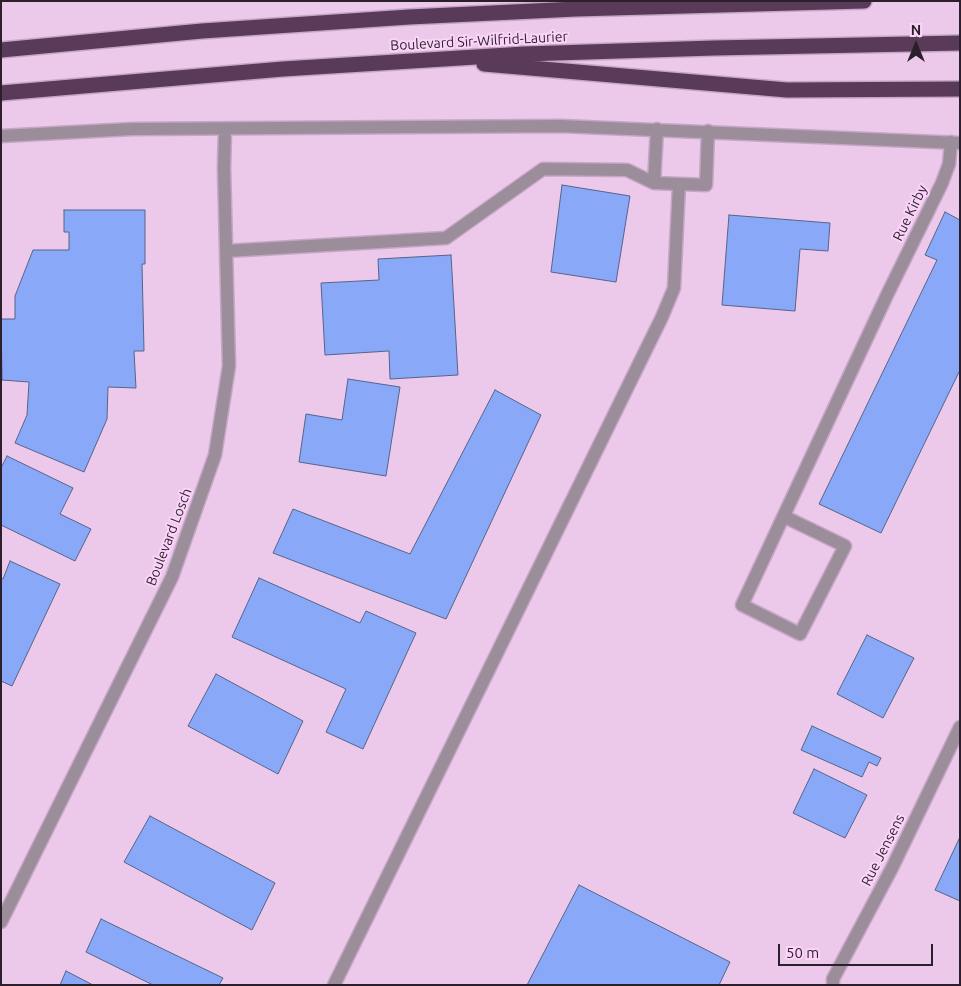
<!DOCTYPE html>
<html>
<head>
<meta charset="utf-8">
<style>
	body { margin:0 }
	#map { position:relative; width:961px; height:986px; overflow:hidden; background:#ecc8eb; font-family:Ubuntu,sans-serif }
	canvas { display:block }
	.frame { position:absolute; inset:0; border:2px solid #2c1f2c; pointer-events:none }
	.north { position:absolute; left:891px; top:20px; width:50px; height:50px; -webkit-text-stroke:4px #fad5f9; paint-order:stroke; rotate:0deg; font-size:14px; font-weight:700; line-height:20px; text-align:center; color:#2c1f2c }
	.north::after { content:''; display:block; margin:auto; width:18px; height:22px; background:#2c1f2c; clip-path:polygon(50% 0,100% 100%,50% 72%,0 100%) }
	.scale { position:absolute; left:778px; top:944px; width:155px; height:22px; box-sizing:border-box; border:2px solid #2c1f2c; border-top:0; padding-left:6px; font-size:15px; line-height:18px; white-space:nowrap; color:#2c1f2c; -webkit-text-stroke:4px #fad5f9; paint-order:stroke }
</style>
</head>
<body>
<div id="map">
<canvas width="961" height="986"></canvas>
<div class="frame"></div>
<div class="north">N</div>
<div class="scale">50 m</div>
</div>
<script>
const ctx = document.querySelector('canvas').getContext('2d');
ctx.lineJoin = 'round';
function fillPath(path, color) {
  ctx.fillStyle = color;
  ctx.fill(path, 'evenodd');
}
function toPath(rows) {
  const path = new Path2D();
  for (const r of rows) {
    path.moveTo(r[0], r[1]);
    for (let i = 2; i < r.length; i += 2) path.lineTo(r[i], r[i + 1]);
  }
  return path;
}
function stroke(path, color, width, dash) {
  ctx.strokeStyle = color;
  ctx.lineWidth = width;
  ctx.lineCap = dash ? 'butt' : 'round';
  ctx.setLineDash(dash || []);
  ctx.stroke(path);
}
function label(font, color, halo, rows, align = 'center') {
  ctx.font = font + ' Ubuntu,sans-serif';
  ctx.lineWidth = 4;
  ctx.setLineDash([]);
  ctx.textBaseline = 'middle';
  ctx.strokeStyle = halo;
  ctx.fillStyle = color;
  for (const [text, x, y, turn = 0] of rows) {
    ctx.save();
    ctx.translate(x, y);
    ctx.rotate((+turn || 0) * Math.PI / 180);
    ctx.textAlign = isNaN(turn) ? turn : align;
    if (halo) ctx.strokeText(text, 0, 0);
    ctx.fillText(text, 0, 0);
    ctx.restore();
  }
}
const building = toPath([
	[562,185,630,196,616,282,551,272,562,185],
	[64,210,145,210,145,264,142,264,144,351,134,351,136,388,108,387,107,419,84,472,15,443,27,415,29,382,2,380,1,319,15,319,15,296,33,250,69,250,69,232,64,232,64,210],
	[945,212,960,220,960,370,881,533,819,504,937,260,925,255,945,212],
	[729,215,830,223,828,251,800,249,795,311,722,305,729,215],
	[451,255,458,375,390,379,389,351,325,355,321,283,379,280,378,259,451,255],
	[348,379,400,387,386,476,299,462,306,414,342,420,348,379],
	[495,390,541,415,446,619,273,553,293,509,410,554,495,390],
	[7,456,73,488,60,514,91,529,75,561,1,525,1,468,7,456],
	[10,561,60,584,12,686,1,681,1,578,3,579,10,561],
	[259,578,360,623,366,611,416,633,363,749,326,732,346,689,232,637,259,578],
	[867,635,914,658,883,718,837,694,867,635],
	[216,674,303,721,278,774,188,726,216,674],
	[812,726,881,758,877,766,869,762,862,777,801,750,812,726],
	[814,769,867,795,845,838,793,813,814,769],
	[150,816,275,883,252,930,124,862,150,816],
	[960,837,960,901,935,890,960,837],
	[579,885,730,962,719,985,527,985,579,885],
	[101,919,223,978,219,985,153,985,86,952,101,919],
	[66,971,93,985,60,985,66,971]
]);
fillPath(building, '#89a8f7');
stroke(building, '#556489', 1);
const minor = toPath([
	[657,129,654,183,706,185,708,131],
	[1,136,132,129,560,126,960,143],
	[226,251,446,238,543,169,627,170,654,183],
	[785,517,845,546,800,634,742,605,887,295,942,183,949,164,951,142],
	[1,922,172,577,215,455,229,366,224,168,225,129],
	[334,985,662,317,674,288,679,184],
	[833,985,833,979,892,868,960,727]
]);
const highway = toPath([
	[1,50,202,31,409,17,576,9,864,1],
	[484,64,787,90,960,89],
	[1,93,283,69,524,54,714,48,960,43]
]);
stroke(minor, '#c6a6c5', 15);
stroke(highway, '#c6a6c5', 18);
stroke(minor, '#9c8d9b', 12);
stroke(highway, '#593b59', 15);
label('14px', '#2c1f2c', '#fad5f9', [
	["Boulevard Sir-Wilfrid-Laurier",479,41,-3],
	["Rue Kirby",910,213,-64],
	["Boulevard Losch",169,537,-69],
	["Rue Jensens",883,850,-63]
]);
</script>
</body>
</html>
